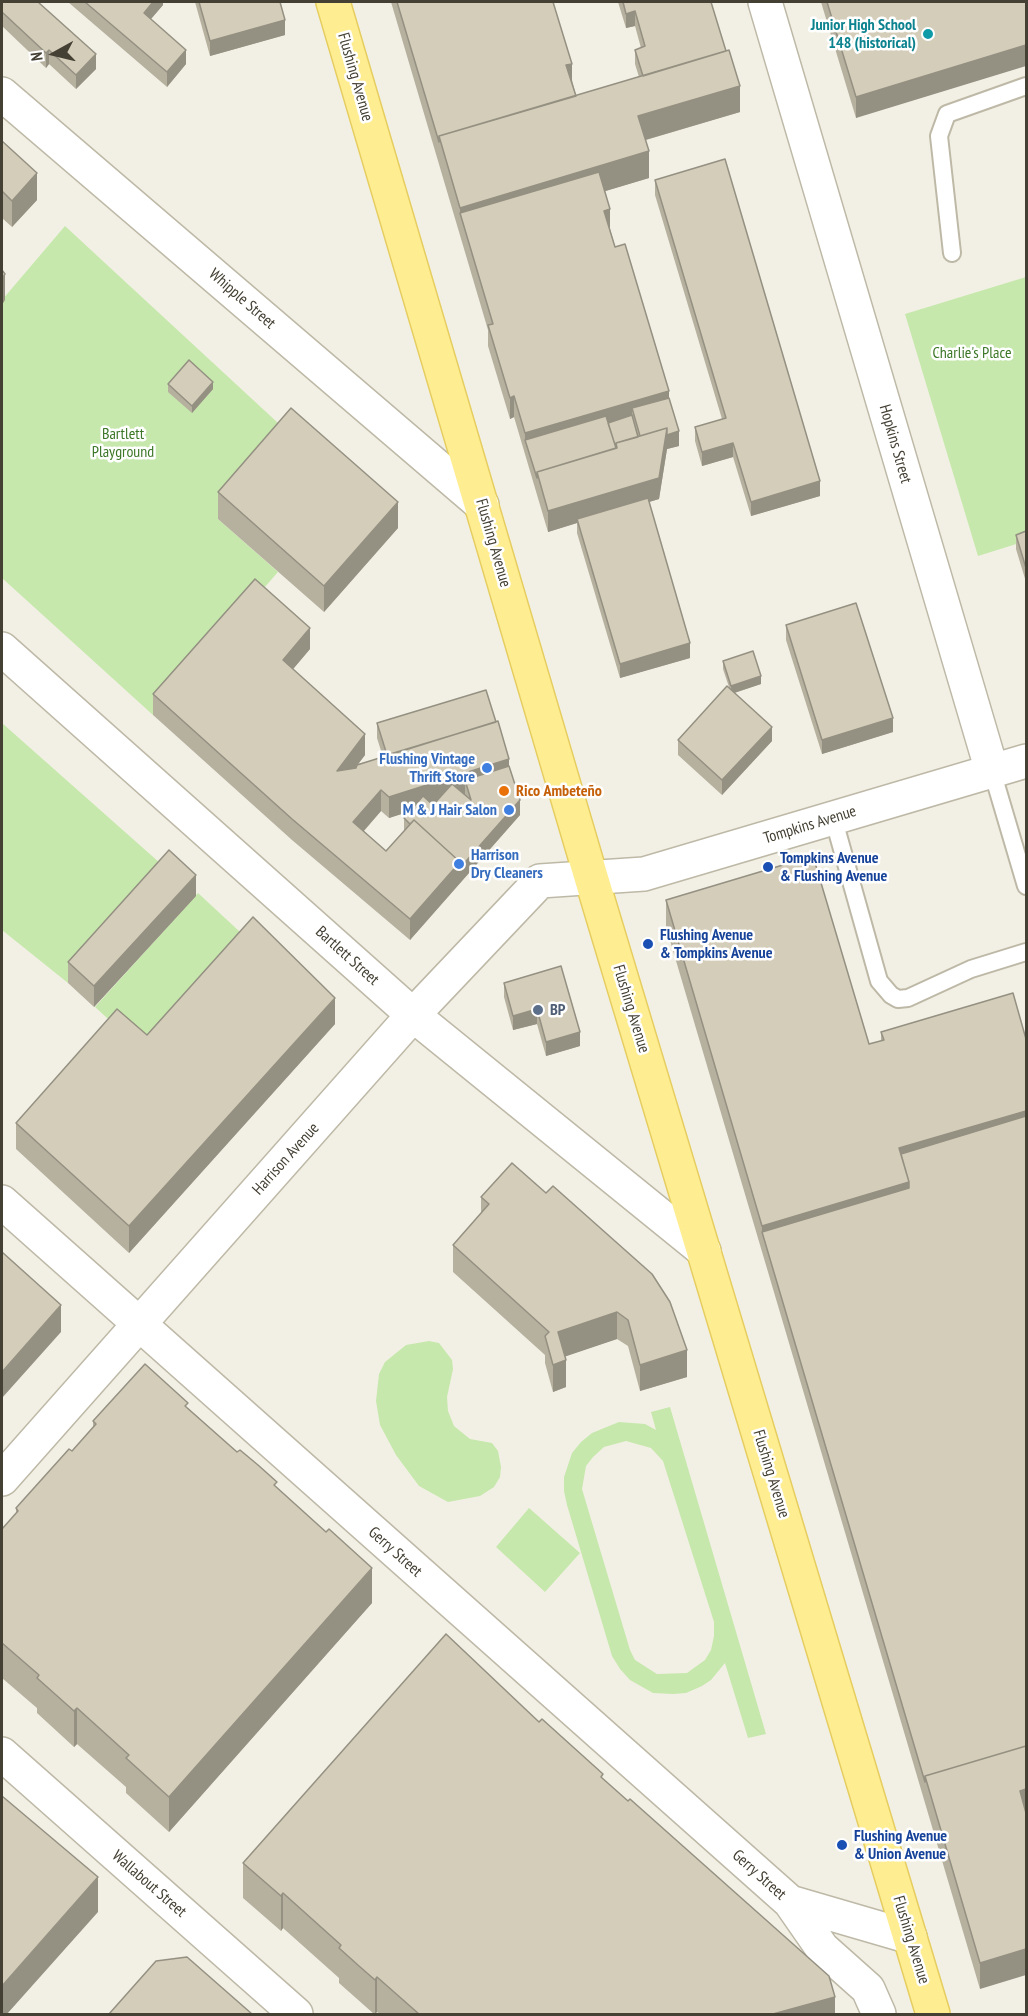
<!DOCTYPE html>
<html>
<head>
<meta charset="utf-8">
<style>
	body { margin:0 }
	#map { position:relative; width:1028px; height:2016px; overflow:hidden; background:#f2f0e4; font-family:"PT Sans Narrow",sans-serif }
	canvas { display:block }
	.frame { position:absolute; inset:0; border:3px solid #454034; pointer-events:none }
	.north { position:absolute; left:24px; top:24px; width:60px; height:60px; -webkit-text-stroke:4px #fff; paint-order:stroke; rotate:262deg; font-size:16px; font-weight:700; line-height:24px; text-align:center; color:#454034 }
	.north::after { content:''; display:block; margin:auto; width:21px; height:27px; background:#454034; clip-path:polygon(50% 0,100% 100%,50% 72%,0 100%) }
</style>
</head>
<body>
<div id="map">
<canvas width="1028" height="2016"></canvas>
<div class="frame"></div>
<div class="north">N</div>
</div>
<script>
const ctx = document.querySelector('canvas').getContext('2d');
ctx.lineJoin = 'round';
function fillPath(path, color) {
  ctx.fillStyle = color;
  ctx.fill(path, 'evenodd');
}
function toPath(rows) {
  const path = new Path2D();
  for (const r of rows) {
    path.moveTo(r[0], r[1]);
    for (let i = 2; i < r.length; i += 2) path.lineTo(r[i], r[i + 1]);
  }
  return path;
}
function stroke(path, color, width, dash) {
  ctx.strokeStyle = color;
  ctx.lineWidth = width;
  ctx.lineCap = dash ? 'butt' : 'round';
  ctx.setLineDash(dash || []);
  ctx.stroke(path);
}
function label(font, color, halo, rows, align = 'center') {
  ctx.font = font + ' "PT Sans Narrow",sans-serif';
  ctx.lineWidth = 5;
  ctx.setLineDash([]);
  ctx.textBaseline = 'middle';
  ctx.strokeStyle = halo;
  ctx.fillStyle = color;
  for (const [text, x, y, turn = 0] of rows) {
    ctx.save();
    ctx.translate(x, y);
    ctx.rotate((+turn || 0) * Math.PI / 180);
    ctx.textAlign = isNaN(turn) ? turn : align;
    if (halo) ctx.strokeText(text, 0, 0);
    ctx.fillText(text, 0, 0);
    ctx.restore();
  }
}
fillPath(toPath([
	[65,226,291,435,218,519,278,572,153,715,2,578,2,300],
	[1026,277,1026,541,978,556,905,314],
	[2,723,169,871,68,983,2,930],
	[198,893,253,944,150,1057,95,1007],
	[429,1341,439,1343,452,1360,453,1369,447,1397,448,1411,454,1426,470,1439,492,1443,498,1451,501,1467,500,1477,494,1487,480,1496,448,1502,419,1486,396,1455,380,1425,376,1401,379,1374,385,1362,406,1345],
	[670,1407,766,1734,748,1738,725,1663,711,1680,702,1686,686,1693,673,1694,653,1693,630,1680,620,1669,612,1656,567,1505,564,1491,564,1477,572,1453,581,1442,592,1433,619,1422,645,1424,656,1430,651,1412],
	[626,1441,651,1448,663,1461,714,1622,714,1636,711,1650,705,1660,687,1673,657,1674,635,1660,630,1650,582,1489,586,1466,593,1457,604,1447],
	[529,1508,580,1553,545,1592,496,1547]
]), '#c6e8ac');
const lane = toPath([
	[952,253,939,136,947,114,1026,86],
	[992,771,1026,886],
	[833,817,879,981,891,995,898,999,908,998,971,969,1026,952]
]);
const street = toPath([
	[765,2,992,771],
	[2,94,482,505],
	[2,649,413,1015,704,1251],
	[2,1202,790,1902,822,1948,868,1989,879,2014],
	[2,1479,413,1015,540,881,644,874,1026,761],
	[2,1754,296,2014],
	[790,1902,910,1937]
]);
const primary = toPath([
	[333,2,591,877,933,2014]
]);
stroke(lane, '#beb9a7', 20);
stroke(street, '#beb9a7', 36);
stroke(primary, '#e5cd60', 36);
stroke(lane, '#fff', 16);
stroke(street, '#fff', 33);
stroke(primary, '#ffed91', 33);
fillPath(toPath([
	[2,2,96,69,76,89,49,64,46,68,2,26],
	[68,2,163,2,163,5,151,19,186,64,167,87],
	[195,2,280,2,285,35,210,56],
	[391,2,553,2,576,96,639,77,635,64,635,50,641,48,635,26,626,28,618,2,711,2,740,112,646,140,649,178,605,191,610,229,615,247,669,398,679,446,667,449,659,499,649,502,690,658,620,678,577,533,577,523,548,532,514,417,510,419,488,346,488,330],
	[821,2,1026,2,856,118],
	[2,141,37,200,12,227,2,218],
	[655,180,820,496,751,516,733,457,702,466,695,441,695,427,722,419,655,195],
	[168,384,213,389,192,413,168,392],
	[218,492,398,528,324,612,218,519],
	[1026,531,1026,582,1016,549,1016,535],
	[786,625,893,732,822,754,786,640],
	[310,649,293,669,365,755,358,764,383,757,377,738,377,723,496,722,509,766,520,815,410,940,292,840,153,715,153,694],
	[381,811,389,818,410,811,404,818,404,831,386,851,364,831],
	[723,661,761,684,734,693,772,741,722,795,678,755,678,740,729,687,723,669],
	[196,896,94,1007,68,983,68,962],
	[666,900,869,1044,881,1041,881,1032,1013,993,980,1989,666,927],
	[504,983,580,1046,546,1056,537,1024,513,1030,504,997],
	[335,1024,129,1253,16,1149,16,1123,147,1035],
	[512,1163,687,1377,640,1391,628,1346,617,1339,565,1356,566,1387,553,1392,545,1363,545,1355,453,1272,453,1245,481,1213,481,1197],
	[188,1408,277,1488,372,1603,169,1832,126,1793,126,1787,77,1744,74,1747,37,1713,37,1708,2,1678,2,1529,16,1513,16,1508,72,1451,93,1427,93,1421],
	[539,1722,603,1779,835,2014,380,2014,377,2012,375,2014,374,2014,339,1983,339,1978,283,1928,281,1931,243,1898,243,1863]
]), '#b6b09f');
fillPath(toPath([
	[153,2,163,2,163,5,144,27,144,13],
	[635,11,635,26,626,28,626,14],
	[285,20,285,35,210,56,210,41],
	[1026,45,1026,66,856,118,856,97],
	[49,50,49,64,46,68,46,53],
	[186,50,186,64,167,87,167,72],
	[96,54,96,69,76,89,76,75],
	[572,64,572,85,566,65],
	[740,86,740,112,638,142,638,116],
	[649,151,649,178,466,233,460,213,460,208],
	[37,173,37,200,12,227,12,201],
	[610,209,610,230,604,211],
	[5,274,5,300,2,305,2,278],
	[213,382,213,389,192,413,192,406],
	[669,391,669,412,632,408,632,423,525,440,525,433],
	[514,396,514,417,510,419,510,398],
	[667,428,679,431,679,446,667,449,659,499,579,523,577,519,577,523,548,532,548,511],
	[733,443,733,457,702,466,702,452],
	[820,481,820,496,751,516,751,502],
	[398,502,398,528,324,612,324,586],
	[310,628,310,649,283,681,283,660],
	[690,643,690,658,620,678,620,664],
	[761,676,761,684,731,694,731,686],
	[893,718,893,732,822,754,822,740],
	[772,727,772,741,722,795,722,780],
	[365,734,365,755,337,792,337,771],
	[509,759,509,780,465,780,465,794,389,818,389,797],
	[381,790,381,811,353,843,353,822],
	[520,800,520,815,410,940,410,919,460,862],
	[196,875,196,896,94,1007,94,986],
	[335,998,335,1024,129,1253,129,1226],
	[537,1009,537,1024,513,1030,513,1016],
	[580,1032,580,1046,546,1056,546,1042],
	[1026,1111,1026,1137,905,1173,899,1148],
	[909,1182,909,1209,762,1232,762,1226],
	[61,1305,61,1332,2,1398,2,1372],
	[617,1312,617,1339,558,1359,558,1332],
	[687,1350,687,1377,640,1391,640,1365],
	[566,1360,566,1387,553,1392,553,1365],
	[372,1568,372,1603,169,1832,169,1797],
	[77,1708,77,1744,74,1747,74,1711],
	[1026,1789,1026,1816,1020,1791],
	[98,1877,98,1912,7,2014,2,2014,2,1986],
	[283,1893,283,1928,281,1931,281,1896],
	[1026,1949,1026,1975,980,1989,980,1963],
	[377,1977,377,2012,375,2014,375,1980],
	[835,1997,835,2014,773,2014]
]), '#949082');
const building = toPath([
	[2,2,38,2,96,54,76,75,49,50,46,53,2,12,2,2],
	[85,2,153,2,144,13,186,50,167,72,85,2],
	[199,2,280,2,285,20,210,41,199,2],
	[397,2,553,2,572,64,566,65,576,96,439,136,439,142,397,2],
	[623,2,711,2,726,51,643,76,635,50,645,46,635,11,626,14,623,2],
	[827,2,1026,2,1026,45,856,97,827,2],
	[729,50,740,86,638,116,649,151,460,208,439,136,729,50],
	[2,141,37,173,12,201,2,191,2,141],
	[725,159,820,481,751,502,733,443,702,452,695,427,726,418,655,180,725,159],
	[599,172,610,209,604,211,615,247,625,244,669,391,525,433,514,396,510,398,488,325,493,324,460,213,599,172],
	[2,270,5,274,2,278,2,270],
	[189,360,213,382,192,406,168,384,189,360],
	[669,398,679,431,667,435,667,428,640,436,632,408,669,398],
	[291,408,398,502,324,586,218,492,291,408],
	[632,415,638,437,616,443,616,448,608,423,632,415],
	[606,416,616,448,537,472,537,478,525,440,606,416],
	[667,428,659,478,548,511,537,472,617,448,616,443,667,428],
	[648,498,690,643,620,664,577,519,648,498],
	[1026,531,1026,568,1016,535,1026,531],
	[255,579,310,628,283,660,365,734,337,771,356,768,357,765,498,721,509,759,389,797,381,790,353,822,386,851,414,820,460,862,410,919,292,819,153,694,255,579],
	[856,603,893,718,822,740,786,625,856,603],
	[753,651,761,676,731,686,723,661,753,651],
	[727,686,772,727,722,780,678,740,727,686],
	[486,690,496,722,387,755,377,723,486,690],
	[509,766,520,800,460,868,460,862,414,820,410,824,404,818,423,796,433,805,452,784,471,800,465,780,509,766],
	[169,850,196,875,94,986,68,962,169,850],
	[813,856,869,1044,884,1040,881,1032,1013,993,1026,1039,1026,1111,899,1148,909,1182,762,1226,666,900,813,856],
	[253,917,335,998,129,1226,16,1123,117,1009,147,1035,253,917],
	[561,966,580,1032,546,1042,537,1009,513,1016,504,983,561,966],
	[1026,1116,1026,1746,925,1776,925,1782,762,1232,909,1188,909,1182,901,1154,1026,1116],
	[512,1163,546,1193,553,1186,652,1274,670,1302,687,1350,640,1365,628,1320,617,1312,558,1332,566,1360,553,1365,545,1336,549,1332,453,1245,489,1204,481,1197,512,1163],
	[2,1252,61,1305,2,1372,2,1252],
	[145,1364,188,1403,185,1406,237,1452,240,1450,258,1465,277,1482,274,1485,326,1532,329,1529,372,1568,169,1797,126,1758,129,1755,77,1708,74,1711,37,1678,39,1675,2,1643,2,1529,18,1511,16,1508,69,1449,72,1451,96,1424,93,1421,145,1364],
	[446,1634,539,1722,542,1719,603,1774,601,1777,628,1801,630,1799,829,1976,835,1997,773,2014,419,2014,377,1977,375,1980,359,1966,339,1948,341,1945,283,1893,281,1896,243,1863,446,1634],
	[1026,1746,1026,1789,1020,1791,1026,1813,1026,1949,980,1963,925,1776,1026,1746],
	[2,1796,98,1877,2,1986,2,1796],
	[187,1957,252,2014,109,2014,156,1961,187,1957]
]);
fillPath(building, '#d4cdb9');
stroke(building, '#949082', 1.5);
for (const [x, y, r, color] of [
	[928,34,6,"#0f9aa8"],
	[487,768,6,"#3f7fe0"],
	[504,791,6,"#e8710a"],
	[509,810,6,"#3f7fe0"],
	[459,864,6,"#3f7fe0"],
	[768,867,6,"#1a4fb4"],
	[648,944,6,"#1a4fb4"],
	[538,1010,6,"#5c6f8a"],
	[842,1845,6,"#1a4fb4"]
]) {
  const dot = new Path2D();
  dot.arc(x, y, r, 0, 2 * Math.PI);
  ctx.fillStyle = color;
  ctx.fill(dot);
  stroke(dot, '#fff', 2);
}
label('bold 16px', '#0d838f', '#fff', [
	["Junior High School",916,25],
	["148 (historical)",916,43]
], 'right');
label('16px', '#454034', '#fff', [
	["Flushing Avenue",355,77,74],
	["Whipple Street",242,299,41],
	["Hopkins Street",895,444,74],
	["Flushing Avenue",493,543,74],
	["Tompkins Avenue",810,825,-17],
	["Bartlett Street",347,956,42],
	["Flushing Avenue",631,1009,73],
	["Harrison Avenue",286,1159,-48],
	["Flushing Avenue",771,1474,73],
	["Gerry Street",395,1552,42],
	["Gerry Street",759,1875,42],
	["Wallabout Street",149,1884,41],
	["Flushing Avenue",911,1940,73]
]);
label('16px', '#3c7727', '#fff', [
	["Charlie's Place",972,353],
	["Bartlett",123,434],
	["Playground",123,452]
]);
label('bold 16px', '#366cbe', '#fff', [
	["Flushing Vintage",475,759],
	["Thrift Store",475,777],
	["M & J Hair Salon",497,810],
	["Harrison",471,855,"left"],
	["Dry Cleaners",471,873,"left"]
], 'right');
label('bold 16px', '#c56008', '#fff', [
	["Rico Ambeteño",516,791]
], 'left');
label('bold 16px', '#164399', '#fff', [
	["Tompkins Avenue",780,858],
	["& Flushing Avenue",780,876],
	["Flushing Avenue",660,935],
	["& Tompkins Avenue",660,953],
	["Flushing Avenue",854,1836],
	["& Union Avenue",854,1854]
], 'left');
label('bold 16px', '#4e5e75', '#fff', [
	["BP",550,1010]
], 'left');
</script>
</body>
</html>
